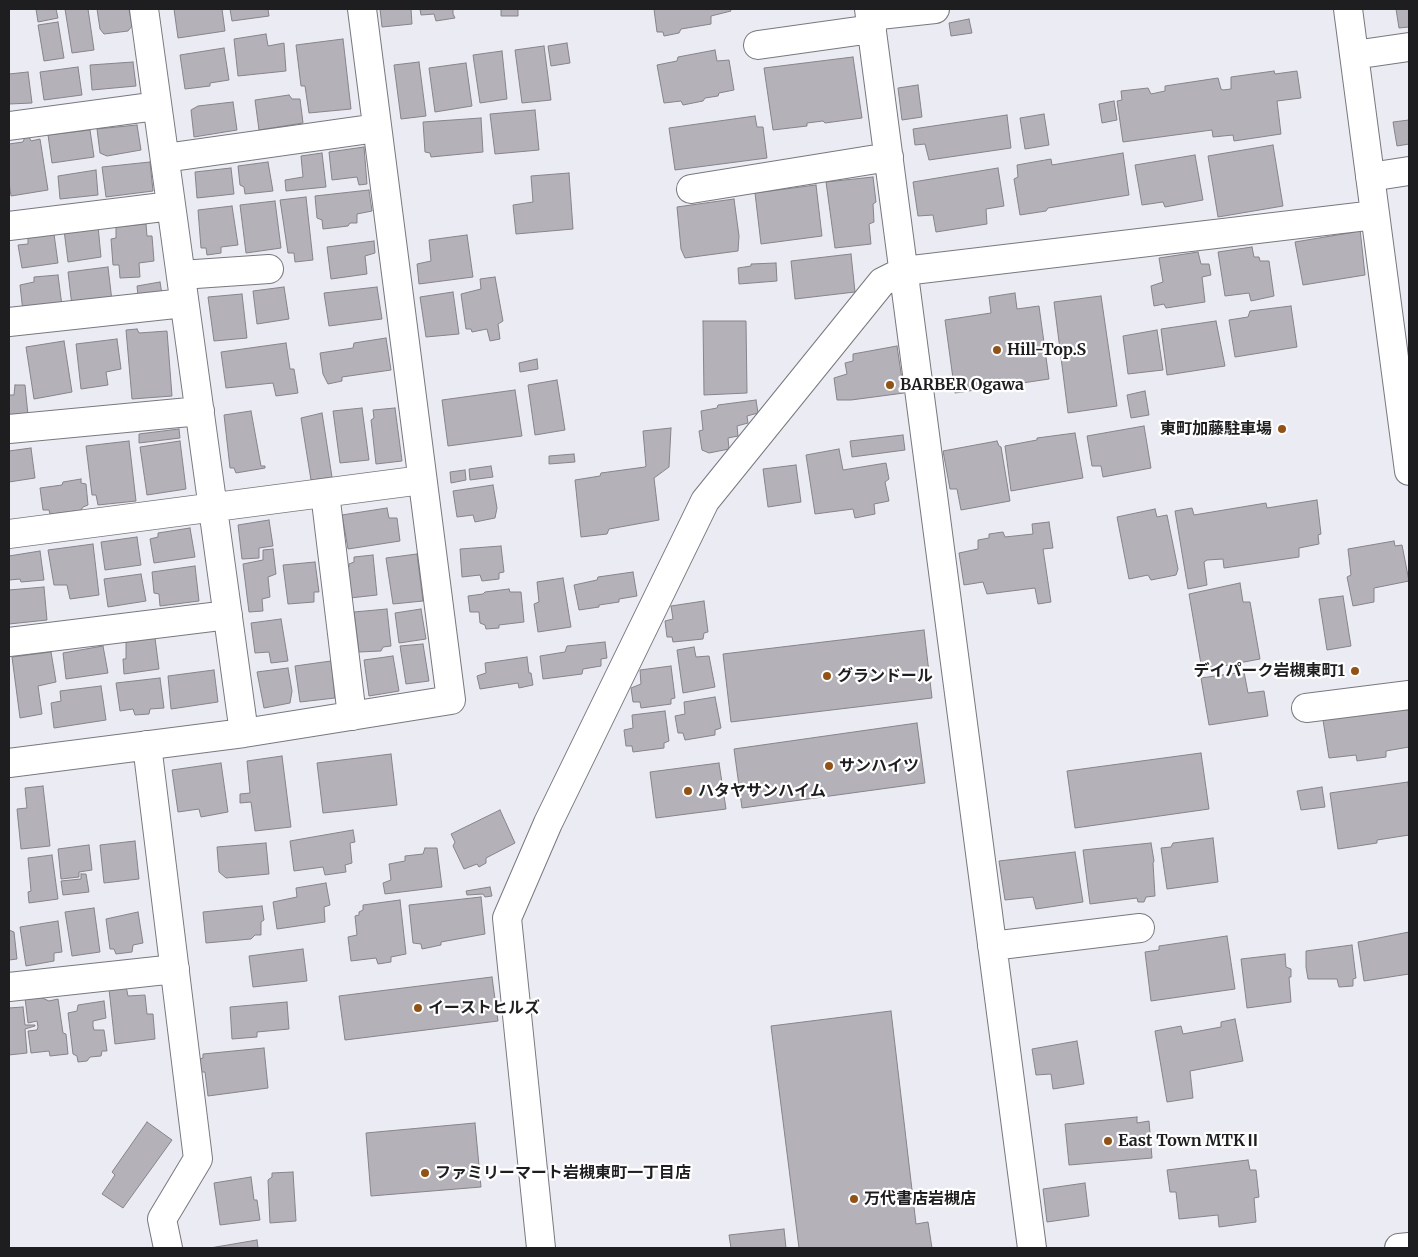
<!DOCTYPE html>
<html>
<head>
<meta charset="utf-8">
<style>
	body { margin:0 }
	#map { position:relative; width:1418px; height:1257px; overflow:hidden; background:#ebebf4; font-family:Merriweather,serif }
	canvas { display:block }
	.frame { position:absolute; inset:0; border:10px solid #1e1e21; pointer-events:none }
</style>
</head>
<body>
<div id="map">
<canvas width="1418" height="1257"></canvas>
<div class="frame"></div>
</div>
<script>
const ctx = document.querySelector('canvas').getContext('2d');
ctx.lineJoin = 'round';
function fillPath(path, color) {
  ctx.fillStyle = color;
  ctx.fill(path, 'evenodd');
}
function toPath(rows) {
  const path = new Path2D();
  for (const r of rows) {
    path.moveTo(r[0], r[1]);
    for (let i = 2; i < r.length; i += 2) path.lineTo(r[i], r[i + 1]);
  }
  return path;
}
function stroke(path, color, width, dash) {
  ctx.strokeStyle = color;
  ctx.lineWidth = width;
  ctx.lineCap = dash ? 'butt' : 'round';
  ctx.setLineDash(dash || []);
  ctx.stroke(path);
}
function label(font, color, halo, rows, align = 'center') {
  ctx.font = font + ' Merriweather,"Noto Sans JP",serif';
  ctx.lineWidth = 4.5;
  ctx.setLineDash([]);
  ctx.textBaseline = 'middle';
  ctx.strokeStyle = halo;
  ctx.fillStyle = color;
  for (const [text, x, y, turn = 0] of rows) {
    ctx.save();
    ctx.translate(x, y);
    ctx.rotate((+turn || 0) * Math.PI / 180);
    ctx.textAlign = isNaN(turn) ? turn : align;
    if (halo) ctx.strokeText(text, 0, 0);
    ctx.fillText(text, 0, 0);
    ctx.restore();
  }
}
const building = toPath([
	[36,9,56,9,58,18,38,22,36,9],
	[65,9,88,9,94,50,72,53,65,9],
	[97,9,129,9,132,26,128,31,104,34,100,29,97,9],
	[174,9,222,9,225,31,178,38,174,9],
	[230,9,268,9,269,16,232,21,230,9],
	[380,9,411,9,412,24,382,27,380,9],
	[420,9,453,9,453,14,455,18,436,21,434,14,421,15,420,9],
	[501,9,518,9,518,16,501,16,501,9],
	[654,9,730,9,731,11,711,16,711,24,681,29,679,33,664,36,663,32,657,32,654,9],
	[1396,9,1409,9,1409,27,1399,28,1396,9],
	[969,19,972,33,951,36,949,23,969,19],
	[58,22,64,58,44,61,38,25,58,22],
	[266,34,268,46,284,43,286,71,238,76,234,39,266,34],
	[343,39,351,109,309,113,305,86,301,86,296,45,343,39],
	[567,43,570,63,551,66,548,46,567,43],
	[544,46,551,100,522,103,515,50,544,46],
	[224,48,229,80,210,83,210,86,185,89,180,55,224,48],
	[715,50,717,61,729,60,734,90,719,93,718,96,705,98,703,101,683,105,681,101,664,103,657,65,677,61,678,57,715,50],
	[502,51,507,99,480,103,473,55,502,51],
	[853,57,862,118,825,123,823,121,807,123,807,126,773,130,764,68,853,57],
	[133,62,136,86,92,90,90,65,133,62],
	[419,62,426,116,401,119,394,65,419,62],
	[466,63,472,106,435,112,429,68,466,63],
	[78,67,82,95,44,100,40,72,78,67],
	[1274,71,1275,74,1297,71,1301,98,1277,101,1281,134,1234,141,1233,135,1213,137,1212,130,1123,142,1117,101,1122,100,1121,91,1148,88,1151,94,1165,91,1165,86,1218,78,1221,89,1223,90,1231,89,1231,77,1274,71],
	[28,72,32,103,9,104,9,74,28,72],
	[918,85,922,117,902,120,898,88,918,85],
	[289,95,292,99,300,99,303,123,259,130,255,100,289,95],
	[1114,101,1117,120,1102,123,1099,104,1114,101],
	[233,102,237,130,194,137,191,110,198,106,233,102],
	[535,110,539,150,495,154,490,114,535,110],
	[1044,114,1049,145,1025,149,1020,118,1044,114],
	[1007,115,1011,148,929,160,925,144,915,145,913,129,1007,115],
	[755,116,757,127,763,127,767,158,675,170,669,128,755,116],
	[481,118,483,152,431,157,430,153,425,152,423,122,481,118],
	[1409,120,1409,144,1397,146,1393,122,1409,120],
	[137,125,141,150,107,156,100,153,97,129,137,125],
	[90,130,94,157,52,163,48,135,90,130],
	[25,137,29,137,31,141,40,139,48,190,11,196,9,183,9,144,23,142,25,137],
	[1273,145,1283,206,1218,217,1208,156,1273,145],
	[364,147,367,184,359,185,357,177,332,180,329,152,364,147],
	[322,153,326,187,286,191,285,180,303,177,301,156,322,153],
	[1123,153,1129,195,1048,208,1046,211,1020,215,1014,179,1018,177,1017,165,1051,159,1052,165,1123,153],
	[1195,155,1203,200,1165,207,1163,202,1142,205,1135,165,1195,155],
	[150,162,153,191,106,197,102,167,150,162],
	[268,162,273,191,245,194,244,187,240,185,238,166,268,162],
	[231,168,234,194,197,198,195,172,231,168],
	[998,168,1004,206,986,209,987,224,936,232,933,215,918,216,913,182,998,168],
	[96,170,98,195,60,199,58,176,96,170],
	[569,173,573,229,516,234,513,205,533,202,531,176,569,173],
	[873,177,876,202,873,204,874,222,869,224,871,244,835,248,826,182,873,177],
	[816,185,822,236,761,244,755,193,816,185],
	[369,190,372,211,357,214,357,223,350,223,348,226,323,229,322,220,317,218,315,196,369,190],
	[306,197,313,260,295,262,294,253,288,253,280,200,306,197],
	[734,199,739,236,738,251,685,258,681,249,677,207,734,199],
	[275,201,281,248,246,253,240,205,275,201],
	[232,206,238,245,221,247,221,253,207,255,206,248,201,248,198,210,232,206],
	[146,224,147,236,152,236,154,261,139,263,140,277,120,278,119,265,113,265,111,239,116,238,116,227,146,224],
	[98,226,101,257,68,262,64,230,98,226],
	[1355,229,1360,229,1365,275,1303,285,1295,242,1355,232,1355,229],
	[54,234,58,263,22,268,18,245,28,244,28,238,54,234],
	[467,235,473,277,419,284,417,264,431,261,429,240,467,235],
	[374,241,375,253,365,256,367,274,331,279,327,247,374,241],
	[1252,247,1254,257,1259,257,1260,261,1269,261,1274,296,1251,301,1249,293,1225,296,1218,252,1252,247],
	[1198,252,1201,264,1209,264,1211,275,1202,277,1205,302,1166,308,1164,304,1154,306,1151,286,1163,282,1159,258,1198,252],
	[851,254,855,292,795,299,791,261,851,254],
	[776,263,777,281,739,284,738,268,751,266,751,264,776,263],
	[108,267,112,301,72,306,68,272,108,267],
	[58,275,62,306,23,312,20,285,34,282,34,277,58,275],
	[495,277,503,321,498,324,500,339,490,341,487,329,472,332,471,329,466,329,461,294,481,289,480,279,495,277],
	[160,282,162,294,138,296,137,286,160,282],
	[284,287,289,319,257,324,253,291,284,287],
	[377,287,382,319,329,326,324,293,377,287],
	[453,292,459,334,426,337,420,297,453,292],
	[1015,293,1017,309,1039,306,1049,379,955,393,945,320,991,313,989,297,1015,293],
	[242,294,247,338,214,341,208,297,242,294],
	[1101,296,1117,406,1068,413,1054,302,1101,296],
	[1291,306,1297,347,1235,357,1229,320,1248,317,1250,311,1291,306],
	[703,321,746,321,747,393,704,395,703,321],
	[1216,321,1225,366,1167,375,1161,329,1216,321],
	[137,329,139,333,167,331,172,396,132,399,126,330,137,329],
	[1157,330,1163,370,1128,374,1123,336,1157,330],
	[386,338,391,370,342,377,342,381,328,384,323,374,320,353,353,348,354,343,386,338],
	[117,339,121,369,106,372,108,385,81,389,76,344,117,339],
	[64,341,72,392,34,399,26,347,64,341],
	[286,343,290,369,294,369,298,393,276,396,273,383,226,388,221,352,286,343],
	[897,346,904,393,851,400,837,400,834,378,847,374,845,363,853,361,853,354,897,346],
	[537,359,538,369,520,372,519,363,537,359],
	[557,380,565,430,535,435,528,385,557,380],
	[15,385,25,385,28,415,9,417,9,395,14,395,15,385],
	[515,390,522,436,448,446,442,400,515,390],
	[1145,391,1149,415,1131,418,1127,395,1145,391],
	[756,400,758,413,747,416,748,423,737,426,738,436,728,438,729,449,709,453,702,450,699,431,703,430,701,411,717,408,718,405,756,400],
	[362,408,369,460,340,463,333,411,362,408],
	[395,408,402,461,376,464,371,420,374,418,373,410,395,408],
	[251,411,261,466,265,466,265,468,236,473,234,468,230,468,224,415,251,411],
	[322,413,332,477,311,480,301,418,322,413],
	[1144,426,1151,468,1103,477,1101,466,1092,466,1087,436,1144,426],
	[671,428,669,467,654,478,659,520,609,529,607,534,581,537,575,480,600,476,601,473,645,467,646,466,643,431,671,428],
	[179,429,180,438,139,443,139,434,179,429],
	[1075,433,1083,478,1011,491,1005,446,1037,440,1037,438,1075,433],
	[903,435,905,450,852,457,850,441,903,435],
	[129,441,136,501,98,505,96,495,92,495,86,446,129,441],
	[180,441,186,489,147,495,140,447,180,441],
	[997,441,999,446,1001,447,1010,501,961,510,957,489,950,489,943,451,997,441],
	[31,448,35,478,9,482,9,451,31,448],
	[839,449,843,470,886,463,889,479,885,482,889,501,874,504,875,514,855,518,853,509,815,514,806,455,839,449],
	[574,454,575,462,549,464,549,456,574,454],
	[796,465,801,502,768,507,763,469,796,465],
	[491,466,493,477,470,480,469,469,491,466],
	[465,470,466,480,451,483,450,472,465,470],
	[81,479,81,483,86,484,88,505,83,507,81,510,50,514,49,510,43,510,40,488,62,485,63,482,81,479],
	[493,485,497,508,495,518,475,522,473,515,457,517,453,491,493,485],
	[1317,500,1321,534,1318,535,1319,544,1299,548,1299,557,1224,568,1223,559,1207,560,1204,562,1207,585,1188,589,1175,511,1192,508,1194,515,1266,503,1267,508,1317,500],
	[387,508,389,518,397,518,400,541,348,549,342,515,387,508],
	[1155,509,1157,517,1167,515,1178,569,1176,575,1151,580,1148,575,1129,579,1117,517,1155,509],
	[269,520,273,546,259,548,259,558,242,559,238,525,269,520],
	[1049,522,1053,548,1043,549,1051,602,1038,604,1035,588,987,594,983,582,964,585,959,553,978,549,978,540,989,538,989,534,1003,532,1005,537,1033,534,1032,524,1049,522],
	[190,528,195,557,154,563,150,539,158,537,158,533,190,528],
	[137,537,141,565,105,570,101,542,137,537],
	[1394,541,1395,546,1402,545,1409,581,1374,588,1374,602,1353,606,1347,577,1351,575,1348,549,1394,541],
	[93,544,99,595,70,599,67,585,54,585,48,550,93,544],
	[501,546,504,572,499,573,499,579,482,581,480,575,462,577,460,549,501,546],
	[273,549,276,574,268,577,270,597,262,599,263,611,249,612,243,564,263,560,263,550,273,549],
	[40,551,44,580,21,582,20,579,9,580,9,556,40,551],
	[417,554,423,601,393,604,386,558,417,554],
	[373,555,377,595,350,598,346,568,349,567,349,564,354,562,354,557,373,555],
	[315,562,319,592,314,592,314,602,288,604,283,565,315,562],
	[195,566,199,601,160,606,159,594,154,593,152,572,195,566],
	[633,572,637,596,619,599,619,602,599,605,599,607,579,610,574,585,597,580,598,577,633,572],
	[141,574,146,601,108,607,104,579,141,574],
	[563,578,571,627,538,632,534,604,539,602,537,582,563,578],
	[1240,583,1243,602,1250,602,1260,659,1202,670,1189,594,1240,583],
	[44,587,47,620,9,624,9,590,44,587],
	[509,589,510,592,521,592,524,622,499,625,499,628,486,629,485,625,480,623,479,612,470,612,468,596,483,594,485,592,509,589],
	[1343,596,1351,646,1327,650,1319,599,1343,596],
	[704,601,708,632,704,633,703,639,673,642,672,637,667,637,665,621,673,619,671,606,704,601],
	[387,609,391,646,383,647,381,651,359,652,354,612,387,609],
	[421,609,426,639,399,643,395,613,421,609],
	[281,619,288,661,271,663,269,652,255,653,251,623,281,619],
	[924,630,932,698,731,722,723,654,924,630],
	[155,638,159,669,124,674,123,659,126,659,126,642,155,638],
	[605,642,607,658,601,659,601,666,583,669,582,674,543,679,540,656,565,652,567,646,605,642],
	[423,644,429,681,406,684,400,646,423,644],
	[103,646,108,673,66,679,63,653,103,646],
	[694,647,696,657,709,656,715,687,683,693,677,650,694,647],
	[51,652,56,682,38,686,42,714,20,718,12,657,51,652],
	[393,656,399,691,369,696,364,660,393,656],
	[527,657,529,673,531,673,533,685,519,688,518,683,480,689,477,676,486,673,485,663,527,657],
	[331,661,335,698,300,702,295,666,331,661],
	[671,666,675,698,671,699,671,704,641,708,640,702,633,702,631,688,641,684,640,670,671,666],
	[288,668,292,691,290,703,264,708,257,672,288,668],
	[214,670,218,702,171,709,168,676,214,670],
	[1244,672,1248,693,1264,691,1268,716,1209,725,1201,678,1244,672],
	[160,678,164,708,150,709,149,714,135,715,133,709,120,711,116,683,160,678],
	[101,686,106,720,54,728,51,703,61,701,60,691,101,686],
	[715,697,721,728,715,730,715,735,685,740,683,733,678,733,675,716,685,714,684,702,715,697],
	[1408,708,1409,716,1409,747,1386,751,1386,757,1357,761,1356,755,1329,758,1323,720,1408,708],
	[665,711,669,741,664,743,664,748,633,752,632,746,626,746,624,730,633,728,632,715,665,711],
	[917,723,925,783,742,808,734,749,917,723],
	[1201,753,1209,809,1075,828,1067,771,1201,753],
	[391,754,397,805,323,813,317,763,391,754],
	[282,756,291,827,255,831,251,802,240,803,240,794,250,793,247,761,282,756],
	[221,763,228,812,201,817,199,809,178,812,172,770,221,763],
	[719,763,726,809,656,818,650,772,719,763],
	[1408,782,1409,792,1409,835,1377,840,1377,843,1338,849,1330,793,1408,782],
	[43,786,50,846,21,849,17,809,27,808,25,788,43,786],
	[1322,787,1325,807,1301,810,1297,791,1322,787],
	[500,810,515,843,486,858,486,863,479,867,477,864,464,869,453,846,455,842,451,834,500,810],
	[353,830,355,842,350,843,352,863,345,865,346,872,325,875,323,867,294,871,290,841,353,830],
	[1213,838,1218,882,1167,889,1161,848,1171,847,1173,843,1213,838],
	[135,841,139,879,104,883,100,845,135,841],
	[266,843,269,874,226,878,219,872,217,847,266,843],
	[1151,843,1154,861,1153,863,1155,896,1146,897,1144,902,1138,902,1137,898,1090,904,1083,850,1151,843],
	[89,845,92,870,79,872,79,877,61,879,58,849,89,845],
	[425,848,437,848,442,887,385,894,383,883,391,880,389,864,405,861,405,856,423,854,425,848],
	[1075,852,1083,902,1036,909,1033,897,1005,900,999,861,1075,852],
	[52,855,58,899,29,903,28,892,31,891,28,858,52,855],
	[81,874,86,874,89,892,63,895,61,881,81,879,81,874],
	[326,883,330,905,324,907,325,922,277,929,273,902,297,897,296,888,326,883],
	[490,887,492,896,485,897,483,894,467,895,466,891,490,887],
	[481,897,485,934,441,942,441,945,422,949,421,944,413,943,409,905,481,897],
	[400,900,406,954,391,957,391,962,378,964,376,958,351,961,348,937,357,935,355,916,359,915,359,912,363,910,363,905,400,900],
	[262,906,264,920,261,922,261,935,255,935,251,939,206,943,203,912,262,906],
	[94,908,100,952,72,956,65,912,94,908],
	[138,912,143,943,133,945,132,952,116,954,114,949,110,949,106,919,138,912],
	[58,921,62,952,54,953,54,961,26,966,20,927,58,921],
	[9,930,14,932,17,959,9,960,9,930],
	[1409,932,1409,974,1364,981,1358,942,1409,932],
	[1227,936,1235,989,1151,1001,1145,952,1159,950,1159,946,1227,936],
	[1352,945,1356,978,1353,979,1353,986,1339,987,1337,979,1308,979,1306,967,1306,951,1352,945],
	[303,949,307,981,253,987,249,956,303,949],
	[1285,954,1286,967,1291,969,1291,977,1289,977,1291,1002,1247,1008,1241,959,1285,954],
	[492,977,498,1021,345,1040,339,996,492,977],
	[126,986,128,996,145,995,147,1014,153,1014,155,1039,115,1044,109,989,126,986],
	[40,995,40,997,49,1001,58,999,63,1033,66,1034,68,1054,50,1056,49,1051,31,1053,28,1031,37,1030,38,1027,37,1021,28,1023,25,998,40,995],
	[104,1001,106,1018,93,1021,93,1026,94,1030,104,1030,107,1051,102,1051,101,1056,90,1057,87,1061,78,1062,77,1056,73,1054,68,1013,77,1011,78,1005,104,1001],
	[287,1002,289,1029,257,1032,257,1037,232,1039,230,1007,287,1002],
	[23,1007,25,1025,35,1025,35,1026,25,1029,27,1053,9,1055,9,1008,23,1007],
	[891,1011,916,1224,928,1222,932,1248,799,1248,771,1026,891,1011],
	[1235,1019,1243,1061,1190,1071,1193,1098,1167,1102,1155,1031,1181,1026,1183,1034,1221,1027,1221,1022,1235,1019],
	[1077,1041,1084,1084,1053,1089,1051,1074,1036,1075,1032,1049,1077,1041],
	[264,1048,268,1088,208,1096,205,1072,198,1072,196,1060,203,1058,203,1054,264,1048],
	[1137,1117,1137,1123,1149,1121,1152,1158,1069,1165,1065,1124,1137,1117],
	[147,1122,172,1140,123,1208,102,1194,115,1175,112,1172,147,1122],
	[475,1123,481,1187,371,1196,366,1133,475,1123],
	[1248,1160,1250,1170,1256,1170,1259,1197,1254,1198,1256,1222,1219,1227,1218,1215,1179,1219,1176,1192,1170,1192,1167,1170,1248,1160],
	[293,1172,296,1221,270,1223,268,1180,272,1177,272,1173,293,1172],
	[251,1177,254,1200,257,1200,260,1220,220,1225,214,1183,251,1177],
	[1085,1183,1089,1216,1047,1222,1043,1189,1085,1183],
	[784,1229,786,1248,731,1248,729,1235,784,1229],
	[257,1240,258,1248,210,1248,257,1240]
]);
fillPath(building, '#b5b1b8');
stroke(building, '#87838a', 1);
const minor = toPath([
	[144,9,244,733],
	[869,9,1032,1248],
	[1348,9,1409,471],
	[870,16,935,9],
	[758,45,872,29],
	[1354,55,1409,47],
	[9,126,157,106],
	[165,158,377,128],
	[1370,177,1409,171],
	[691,189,889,157],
	[9,226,171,206],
	[181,275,269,269],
	[9,322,184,303],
	[9,429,200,411],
	[325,493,352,716],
	[9,534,422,480],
	[9,642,228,615],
	[1306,708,1409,695],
	[147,745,198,1159,162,1219,168,1248],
	[9,763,244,733,451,700,362,9],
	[992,946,1140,928],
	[9,987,175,969],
	[541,1248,507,918,548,823,705,501,882,282,904,271,1375,215]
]);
const highway = toPath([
	[1399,1248,1409,1247]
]);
stroke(minor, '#78787f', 30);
stroke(highway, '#78787f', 30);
stroke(minor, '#fff', 28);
stroke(highway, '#fff', 28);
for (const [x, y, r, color] of [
	[997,350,5,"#915218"],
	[890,385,5,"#915218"],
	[1282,429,5,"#915218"],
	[1355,671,5,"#915218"],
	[827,676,5,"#915218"],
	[829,766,5,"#915218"],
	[688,791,5,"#915218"],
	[418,1008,5,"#915218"],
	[1108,1141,5,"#915218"],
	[425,1173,5,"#915218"],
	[854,1199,5,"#915218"]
]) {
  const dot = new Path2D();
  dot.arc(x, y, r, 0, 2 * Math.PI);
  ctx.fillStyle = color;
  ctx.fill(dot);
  stroke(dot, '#fff', 2);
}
label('bold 16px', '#1e1e21', '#fff', [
	["Hill-Top.S",1007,350],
	["BARBER Ogawa",900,385],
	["東町加藤駐車場",1272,429,"right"],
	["デイパーク岩槻東町1",1345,671,"right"],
	["グランドール",837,676],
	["サンハイツ",839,766],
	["ハタヤサンハイム",698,791],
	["イーストヒルズ",428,1008],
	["East Town MTKⅡ",1118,1141],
	["ファミリーマート岩槻東町一丁目店",435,1173],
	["万代書店岩槻店",864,1199]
], 'left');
</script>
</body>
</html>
